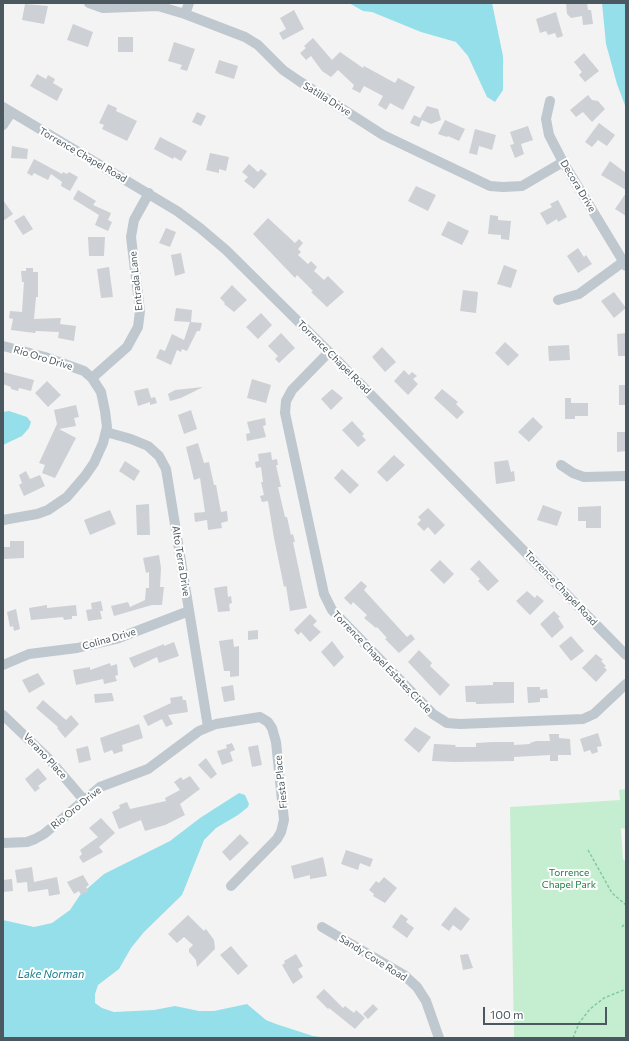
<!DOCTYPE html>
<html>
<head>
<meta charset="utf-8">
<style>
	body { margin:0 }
	#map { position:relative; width:629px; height:1041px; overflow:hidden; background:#f4f3f3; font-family:Commissioner,sans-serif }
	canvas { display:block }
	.frame { position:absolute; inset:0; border:4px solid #4b585f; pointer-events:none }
	.scale { position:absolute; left:483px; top:1007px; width:124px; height:18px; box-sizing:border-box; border:2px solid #4b585f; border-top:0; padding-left:5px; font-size:12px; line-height:14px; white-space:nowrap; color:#4b585f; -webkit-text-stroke:3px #fff; paint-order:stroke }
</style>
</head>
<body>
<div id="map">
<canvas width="629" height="1041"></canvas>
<div class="frame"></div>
<div class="scale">100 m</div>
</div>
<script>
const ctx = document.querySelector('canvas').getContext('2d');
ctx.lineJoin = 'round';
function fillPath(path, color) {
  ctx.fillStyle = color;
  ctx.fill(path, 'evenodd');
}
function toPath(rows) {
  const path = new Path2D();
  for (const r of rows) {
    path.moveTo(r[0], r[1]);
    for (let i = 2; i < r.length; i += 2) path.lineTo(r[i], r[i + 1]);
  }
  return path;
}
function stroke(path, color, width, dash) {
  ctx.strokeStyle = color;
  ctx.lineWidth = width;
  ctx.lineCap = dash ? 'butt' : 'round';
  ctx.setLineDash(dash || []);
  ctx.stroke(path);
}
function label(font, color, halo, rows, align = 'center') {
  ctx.font = font + ' Commissioner,sans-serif';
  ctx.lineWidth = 4;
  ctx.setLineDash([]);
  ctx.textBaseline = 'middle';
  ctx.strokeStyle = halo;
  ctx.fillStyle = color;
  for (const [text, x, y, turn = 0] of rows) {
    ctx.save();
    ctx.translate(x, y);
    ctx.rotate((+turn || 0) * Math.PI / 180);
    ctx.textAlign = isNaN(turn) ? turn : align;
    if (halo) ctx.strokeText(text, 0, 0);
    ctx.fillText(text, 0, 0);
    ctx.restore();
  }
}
fillPath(toPath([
	[626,789,626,829,621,828,623,859,626,862,626,1038,514,1038,510,807,620,800,619,790]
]), '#c5eed1');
fillPath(toPath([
	[349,3,492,3,503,56,503,90,495,102,487,97,468,56,456,42,421,32,372,12,363,11],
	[602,3,626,3,626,108,617,84,606,44],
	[9,411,27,417,31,422,29,428,22,436,3,445,3,412],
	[239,793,245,795,249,804,248,807,238,815,216,828,204,840,182,895,144,932,131,948,119,969,98,985,95,994,95,1003,102,1008,114,1012,154,1010,175,1006,199,1011,214,1011,247,1004,266,1020,276,1024,313,1036,330,1038,3,1038,3,920,34,927,52,923,70,910,80,895,104,874,170,841,200,818]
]), '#94dfe9');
fillPath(toPath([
	[566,3,587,3,588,10,591,10,593,24,583,25,582,16,571,18,567,14],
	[25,4,48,6,44,24,22,20],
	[294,10,304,29,283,40,279,33,286,29,280,18],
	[556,12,563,36,557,38,555,33,548,35,546,31,540,33,536,19],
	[73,24,93,32,88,47,67,40],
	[118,37,133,37,133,52,118,52],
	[313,38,332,60,340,52,363,68,364,66,395,83,398,78,415,87,403,110,390,103,386,110,378,105,383,96,364,86,360,93,352,89,354,85,338,70,331,77,322,71,311,56,306,60,300,53,306,48,304,46],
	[174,42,195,49,187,71,180,69,182,65,168,61],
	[584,53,599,71,585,82,579,75,582,72,574,62],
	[219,60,238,66,234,79,215,73],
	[37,74,46,79,48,75,55,79,53,83,63,89,57,101,30,86],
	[588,95,592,100,598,101,605,109,592,122,583,112,576,117,570,110],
	[108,104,117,108,116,111,137,121,127,141,102,129,104,125,99,123],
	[427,106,438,109,441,120,431,124,422,120,419,127,410,123,414,115,420,118],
	[197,112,206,116,201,126,192,122],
	[445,120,465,129,459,141,448,136,447,137,438,134],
	[599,123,615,135,607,146,598,140,592,147,585,142],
	[528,126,533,140,521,144,524,154,515,158,510,145,514,144,510,132],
	[475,129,496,135,492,150,479,146,477,155,469,153],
	[160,137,187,151,181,161,174,157,173,159,154,149],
	[12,146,28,149,27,159,11,158],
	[210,153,229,157,226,171,219,169,219,173,206,170],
	[34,159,62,174,63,172,67,174,69,172,78,177,70,191,61,186,62,182,51,174,48,180,34,173,32,176,27,173],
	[610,161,626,173,626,190,601,175],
	[249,164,258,172,261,169,267,174,254,189,244,181,248,177,242,172],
	[416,186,436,195,428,211,408,201],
	[78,190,96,201,93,205,111,213,108,220,112,222,108,231,95,225,99,215,73,199],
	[626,193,626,216,615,209],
	[3,200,13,214,3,221],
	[558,200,567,217,558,222,557,219,547,225,540,213,552,207,550,204],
	[24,215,33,229,23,235,14,221],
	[490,215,498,216,498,220,511,221,509,240,501,239,501,235,488,234],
	[268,218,295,243,299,239,303,243,298,249,301,252,298,255,308,264,311,261,317,267,314,271,324,280,328,276,344,292,327,307,311,292,313,291,297,275,295,278,253,234],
	[448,221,469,231,462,245,441,235],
	[166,228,176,232,170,247,159,243],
	[88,237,105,237,104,256,89,256],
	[578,248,584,257,586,255,592,264,578,273,567,256],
	[181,253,185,273,175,276,171,255],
	[504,265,517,270,511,288,497,284],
	[109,267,113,297,101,298,97,269],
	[26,268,33,268,33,272,38,272,38,297,36,297,34,319,61,318,60,324,76,326,74,341,58,338,59,332,36,331,35,333,11,330,13,319,9,318,10,311,22,312,24,282,22,282,21,271,26,271],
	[232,285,247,300,234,312,224,304,225,303,220,298],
	[463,290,478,292,476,313,460,311],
	[614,292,626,308,614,318,601,301],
	[176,308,192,310,191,322,202,323,200,331,197,331,187,351,182,349,181,352,177,350,171,365,156,358,160,349,165,351,172,334,184,340,190,322,174,321],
	[261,313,272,325,258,339,246,327],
	[281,333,295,348,279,363,275,359,278,356,268,346],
	[626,333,626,356,618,356,617,334],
	[505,342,519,355,508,366,495,353],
	[569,345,570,360,549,361,548,346],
	[382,347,396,362,385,372,372,357],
	[404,370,409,375,412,372,417,376,413,379,418,384,408,395,394,381],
	[3,372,34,380,31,391,19,388,18,391,11,389,11,387,3,384],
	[252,379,271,385,266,403,247,398],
	[47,381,61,395,48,407,35,393],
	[619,385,626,385,626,405,619,405],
	[203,387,181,398,170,401,168,394,175,390],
	[148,388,151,398,155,397,157,403,150,405,150,402,138,406,134,391],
	[332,389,343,398,331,410,321,399],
	[442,389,458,402,456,404,464,412,457,419,434,398],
	[565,398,571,398,571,403,588,403,588,416,575,416,575,419,565,419],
	[76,405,79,417,74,418,76,426,59,429,76,438,55,478,42,473,45,465,39,463,57,424,54,410],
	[191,410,197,429,184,434,178,415],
	[533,417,543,427,529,442,518,432],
	[265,418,266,425,263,426,266,437,247,441,246,434,250,433,247,422],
	[352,421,364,434,362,436,366,440,358,447,342,430],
	[617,432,626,432,626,451,617,452],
	[198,443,204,463,209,462,214,485,216,485,221,512,227,511,228,521,221,523,222,528,208,530,207,520,195,522,194,513,205,512,200,478,194,480,186,447],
	[271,452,272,460,277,459,278,465,276,465,281,487,278,487,285,517,287,517,291,535,293,534,295,542,293,542,307,608,290,611,286,586,284,587,274,538,268,501,262,502,260,496,264,495,261,482,263,482,261,467,256,468,255,462,259,461,258,454],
	[394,455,405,465,387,482,377,472],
	[508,460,511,472,514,471,515,481,496,484,494,462],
	[125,461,140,471,134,481,119,471],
	[342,469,359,485,350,494,334,478],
	[26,471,30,479,40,475,45,486,24,496,19,485,22,483,19,475],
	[149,504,150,535,137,535,136,505],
	[543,505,562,512,557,526,537,520],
	[601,506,601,528,586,528,586,521,578,521,578,507],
	[428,508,445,525,435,535,428,527,424,531,417,524,421,520,418,517],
	[110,510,116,524,90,535,84,520],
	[10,541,24,541,24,558,3,559,3,547,10,547],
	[159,555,161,568,160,587,164,587,162,605,152,605,114,616,111,606,128,602,130,607,145,600,146,588,149,588,149,572,146,573,143,558],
	[440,560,454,574,444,584,430,570],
	[479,560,499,581,488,591,478,581,480,579,470,569],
	[361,581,367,586,364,590,407,637,411,634,415,639,399,653,385,639,387,638,377,627,376,628,364,618,367,615,353,602,351,605,344,598],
	[227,586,228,597,231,596,232,603,229,604,230,611,218,612,214,588],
	[527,591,535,598,537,595,544,601,530,615,516,601],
	[101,601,103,611,100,611,102,619,88,621,86,610,92,609,91,603],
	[47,605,47,608,76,605,77,616,72,616,72,619,64,620,63,617,31,620,29,608],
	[16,609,20,629,14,631,13,626,10,627,7,612],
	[554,611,560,617,558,618,564,627,552,638,540,624],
	[310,614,317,621,313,625,321,632,310,642,301,632,298,635,294,630],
	[258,630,258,639,248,640,248,631],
	[571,636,584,651,571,661,559,646],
	[233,639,234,647,239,646,239,676,230,677,230,671,224,671,219,641],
	[332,641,344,657,334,667,321,652],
	[174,642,179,656,159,663,157,657,134,668,129,658,164,644,164,646],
	[419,650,432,663,430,666,450,685,440,696,408,662],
	[596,654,603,660,601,661,606,666,604,667,607,670,596,682,582,668],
	[110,663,111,666,117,664,118,675,115,676,117,681,104,684,103,679,76,685,73,670,90,667,90,670],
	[38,673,45,684,29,693,22,680],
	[493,682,514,682,514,703,476,704,476,702,466,702,465,686,493,685],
	[233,685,235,700,224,702,221,687],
	[527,687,540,687,540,690,547,689,548,698,540,698,540,702,528,703],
	[112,693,114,701,95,703,94,694],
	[182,696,183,700,186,700,188,712,168,715,173,724,166,727,162,719,148,726,143,716,171,703,170,698],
	[43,700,66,720,71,715,79,724,65,738,57,728,58,727,36,708],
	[139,724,143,738,122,745,123,751,114,754,112,750,104,753,100,738],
	[415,727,431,737,419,753,404,740],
	[598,733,602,746,597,747,598,752,592,754,590,750,584,752,580,739],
	[549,734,559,734,559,738,570,739,571,755,558,755,558,761,550,761,550,755,514,757,514,761,454,762,432,761,434,744,456,745,455,747,476,747,476,743,493,742,514,742,514,745,530,744,530,743,536,741,550,741],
	[232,743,235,750,230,752,233,761,222,765,217,751,227,748,226,745],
	[258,745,262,765,252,767,248,747],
	[88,746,91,760,79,763,76,749],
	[206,758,217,774,211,779,198,765],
	[38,768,47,779,38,786,40,788,35,792,25,779],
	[190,776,200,789,180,804,185,815,165,825,145,831,141,820,119,829,112,812,120,808,119,805,127,802,130,809,166,801,165,798,180,790,174,782,181,777,183,780],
	[101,818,115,833,99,847,103,852,83,863,79,857,82,854,80,850,98,837,89,828],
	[240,834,249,843,230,861,222,852],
	[346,850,373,859,370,867,360,863,358,870,341,864],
	[323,857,327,876,310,879,310,875,294,879,291,866],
	[32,867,34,882,57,877,60,894,49,896,48,889,28,892,27,882,17,883,15,870],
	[83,875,89,885,86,887,89,891,81,895,79,891,74,894,67,882],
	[384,877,397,888,385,903,373,896,374,894,369,890,376,881,379,883],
	[12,879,13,891,3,892,3,880],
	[455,907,470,919,461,931,453,925,449,931,441,925],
	[401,914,408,919,406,922,414,928,407,938,392,927],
	[188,915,204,931,206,929,214,940,215,949,197,967,196,960,189,952,189,949,193,945,184,937,177,943,168,934],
	[231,946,248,966,238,975,220,955],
	[296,954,303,966,298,969,303,977,293,984,282,965,285,963,284,961],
	[468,954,473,968,463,970,460,955],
	[324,989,343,1008,345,1006,354,1013,356,1010,365,1018,355,1029,329,1008,328,1009,316,997],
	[373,1004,378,1009,368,1019,363,1014]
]), '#cdd0d4');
stroke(toPath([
	[588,850,612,893,626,905],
	[622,927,626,922],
	[573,1038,579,1023,590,1009,604,998,626,989]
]), '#7ecb9d', 1.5, [3, 2]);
stroke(toPath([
	[89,3,103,8,158,6,185,14,245,37,258,45,283,70,299,81,383,135,490,186,503,187,522,186,563,162],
	[185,14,189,3],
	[550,101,546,119,549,135,563,162,626,266],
	[3,107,177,211,200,228,226,250,329,352,626,655],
	[3,125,11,113],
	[558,300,579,294,623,262],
	[3,346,45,357,84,371,92,378,101,392,105,411,107,427,103,443,94,463,85,476,67,497,48,510,37,514,3,520],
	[329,352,292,390,286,401,285,413,324,594,332,610,433,714,447,723,460,724,583,719,594,714,626,684],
	[92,378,127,347,138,327,140,311,131,237,134,220,149,193],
	[106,432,131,439,148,446,159,456,166,469,208,727],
	[561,465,573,473,584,477,626,476],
	[3,665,29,654,77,648,116,639,189,611],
	[3,715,48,758,84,800],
	[3,843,27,842,35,839,44,834,100,787,148,769,199,731,216,724,260,717,268,722,272,728,276,742,284,820,281,832,277,839,231,886],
	[322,927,404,975,417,987,426,1001,439,1038]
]), '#bfc8ce', 10);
label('10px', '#4b585f', '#fff', [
	["Satilla Drive",327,99,32],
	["Torrence Chapel Road",83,155,30],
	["Decora Drive",578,186,59],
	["Entrada Lane",136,281,-96],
	["Torrence Chapel Road",334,357,45],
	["Rio Oro Drive",43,358,17],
	["Alto Terra Drive",181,561,81],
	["Torrence Chapel Road",561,588,46],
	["Colina Drive",109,639,-16],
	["Torrence Chapel Estates Circle",382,662,46],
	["Verano Place",45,756,47],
	["Fiesta Place",281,782,-96],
	["Rio Oro Drive",76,808,-39],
	["Sandy Cove Road",373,958,32]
]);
label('10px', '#1d7f44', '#fff', [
	["Torrence",569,873],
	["Chapel Park",569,885]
]);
label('italic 11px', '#137d8b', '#fff', [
	["Lake Norman",51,974]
]);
</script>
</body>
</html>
